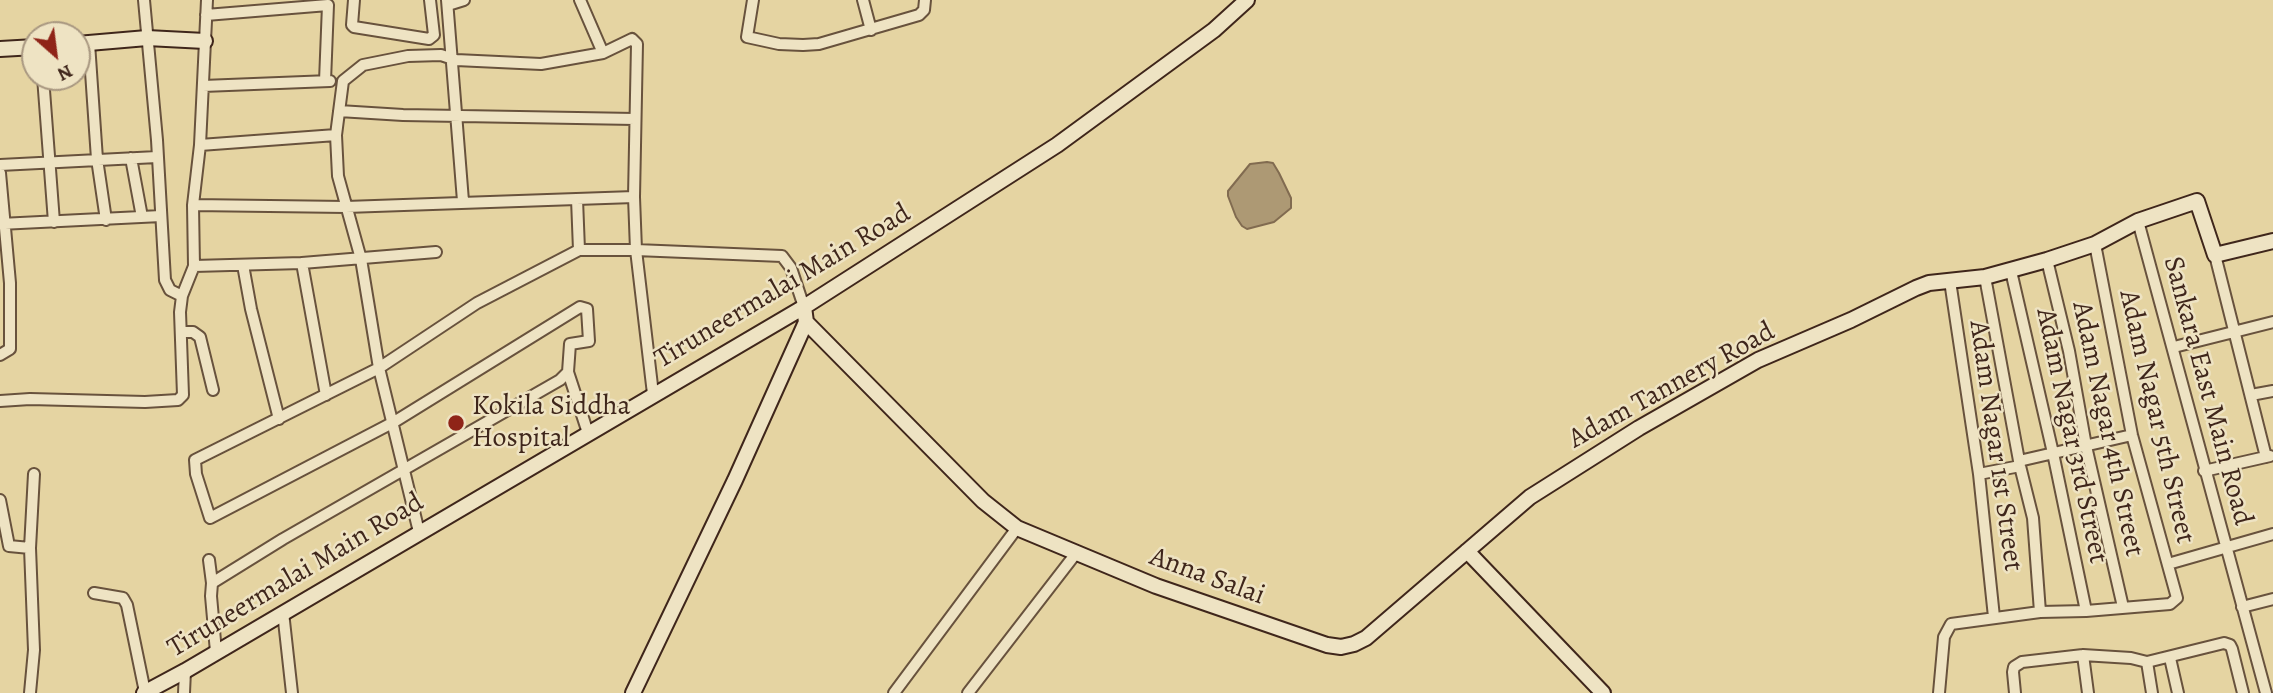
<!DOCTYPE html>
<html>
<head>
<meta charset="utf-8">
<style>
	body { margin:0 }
	#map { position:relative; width:2273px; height:693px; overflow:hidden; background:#e5d4a2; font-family:Alegreya,serif }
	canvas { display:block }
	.north { position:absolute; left:21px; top:21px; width:70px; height:70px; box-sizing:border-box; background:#eee3c3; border:2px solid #a89780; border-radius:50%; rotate:152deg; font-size:19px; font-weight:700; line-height:28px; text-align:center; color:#3f261b }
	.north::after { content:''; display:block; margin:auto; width:24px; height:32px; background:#8f2418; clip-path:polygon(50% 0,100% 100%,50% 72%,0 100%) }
</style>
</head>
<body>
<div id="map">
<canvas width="2273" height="693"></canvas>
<div class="north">N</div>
</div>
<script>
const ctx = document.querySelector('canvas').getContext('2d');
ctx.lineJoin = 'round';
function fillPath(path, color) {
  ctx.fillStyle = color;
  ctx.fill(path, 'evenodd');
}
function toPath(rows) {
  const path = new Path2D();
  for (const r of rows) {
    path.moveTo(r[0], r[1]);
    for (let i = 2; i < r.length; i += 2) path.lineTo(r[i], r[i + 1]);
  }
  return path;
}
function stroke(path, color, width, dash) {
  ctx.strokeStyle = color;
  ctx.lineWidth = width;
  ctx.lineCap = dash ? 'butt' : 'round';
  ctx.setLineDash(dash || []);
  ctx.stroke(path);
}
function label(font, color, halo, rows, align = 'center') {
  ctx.font = font + ' Alegreya,serif';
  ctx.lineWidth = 5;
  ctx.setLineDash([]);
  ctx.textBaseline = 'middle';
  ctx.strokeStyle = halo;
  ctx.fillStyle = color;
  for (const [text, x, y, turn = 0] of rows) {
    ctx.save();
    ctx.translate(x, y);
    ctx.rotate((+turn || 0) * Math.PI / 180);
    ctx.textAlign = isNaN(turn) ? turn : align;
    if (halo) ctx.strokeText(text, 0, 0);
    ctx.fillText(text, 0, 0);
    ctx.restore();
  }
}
const water = toPath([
	[1267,162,1273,163,1279,173,1291,198,1291,208,1274,222,1247,229,1242,226,1236,217,1228,196,1228,191,1250,164,1267,162]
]);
fillPath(water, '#ad9974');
stroke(water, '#816b50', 2);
const street = toPath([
	[144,0,157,140,165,280,170,290,182,296],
	[354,0,352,25,354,27,429,39,434,35,430,0],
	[447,0,463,201],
	[753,0,747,37,779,44,803,45,819,44,919,15,924,10,925,0],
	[863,0,871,30],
	[448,5,464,0],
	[206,15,328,5,325,81],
	[89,43,97,159,106,220],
	[603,53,632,39,637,44,634,197,636,250,653,394],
	[43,77,54,222],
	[203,86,330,81],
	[339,111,403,115,635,119],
	[200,145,336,135],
	[131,158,142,217],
	[0,165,157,157],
	[0,173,10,283,10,349,0,355],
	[193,205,346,207,634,197],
	[2138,221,2266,693],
	[0,224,161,216],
	[579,250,636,250,782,256,791,268,804,307],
	[2215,255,2266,457],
	[2047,260,2069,351,2086,446,2123,607],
	[302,263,326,395],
	[243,265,251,309,279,419],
	[194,266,302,263,436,252],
	[2011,271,2053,453,2086,611],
	[1985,277,2020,466,2033,518,2040,612],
	[1950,281,1979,474,1994,617],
	[181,332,193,332,200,337,213,390],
	[2174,347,2273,322],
	[568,372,588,433],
	[2251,395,2273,391],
	[0,401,30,399,145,402,178,400,183,395,180,312,182,296,194,266,193,205,200,145,207,0],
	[2019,461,2132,435],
	[2204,471,2270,456],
	[1979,474,2020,466],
	[0,500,9,546,30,548,34,650,30,693],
	[419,532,379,368,361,259,338,176,336,135,343,81,363,65,408,56,441,55,456,60,541,64,603,53,580,0],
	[30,548,34,474],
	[209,560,212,583],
	[2168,564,2273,534],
	[94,593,123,598,127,605,145,692],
	[2242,607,2273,599],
	[283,612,292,693],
	[216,652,211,596,212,583,283,539,560,380,568,372,570,344,589,341,587,309,580,307,394,422,210,518,196,474,195,460,379,368,477,303,579,250,577,199],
	[2083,655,2088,693],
	[2170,658,2178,693],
	[2147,662,2152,693],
	[184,693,185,671],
	[894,693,1017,528],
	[968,693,1077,552],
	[1939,693,1944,637,1951,624,2040,612,2086,611,2170,604,2177,598,2132,435,2095,244],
	[2015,693,2013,672,2014,667,2022,662,2083,655,2131,658,2147,662,2224,643,2230,645,2232,649,2243,693]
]);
const secondary = toPath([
	[77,44,147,38,205,41],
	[0,49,35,47],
	[804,307,806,322,983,501,1017,528,1156,586,1327,645,1341,647,1354,644,1366,638,1530,497,1639,428,1758,360,1851,320,1916,288,1929,283,1985,277,2047,260,2095,244,2138,221,2197,201,2215,255,2273,241],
	[1467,551,1603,693],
	[144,693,185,671,804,307,1057,145,1214,30,1247,0],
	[633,693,735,480,806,322]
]);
stroke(street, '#68523d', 14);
stroke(secondary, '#3f261b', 18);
stroke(street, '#eee3c3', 10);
stroke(secondary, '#eee3c3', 14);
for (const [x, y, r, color] of [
	[456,423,9,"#8f2418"]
]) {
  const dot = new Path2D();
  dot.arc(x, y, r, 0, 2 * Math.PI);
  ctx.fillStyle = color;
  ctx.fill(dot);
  stroke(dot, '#eee3c3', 2.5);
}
label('28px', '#3f261b', '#eee3c3', [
	["Tiruneermalai Main Road",783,287,-31],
	["Adam Tannery Road",1672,386,-29],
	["Sankara East Main Road",2207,391,75],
	["Adam Nagar 5th Street",2156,417,77],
	["Adam Nagar 4th Street",2107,429,78],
	["Adam Nagar 3rd Street",2071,436,78],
	["Adam Nagar 1st Street",1995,446,82],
	["Tiruneermalai Main Road",296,576,-31],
	["Anna Salai",1207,577,20]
]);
label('28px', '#3f261b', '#eee3c3', [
	["Kokila Siddha",472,407],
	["Hospital",472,439]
], 'left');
</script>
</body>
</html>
